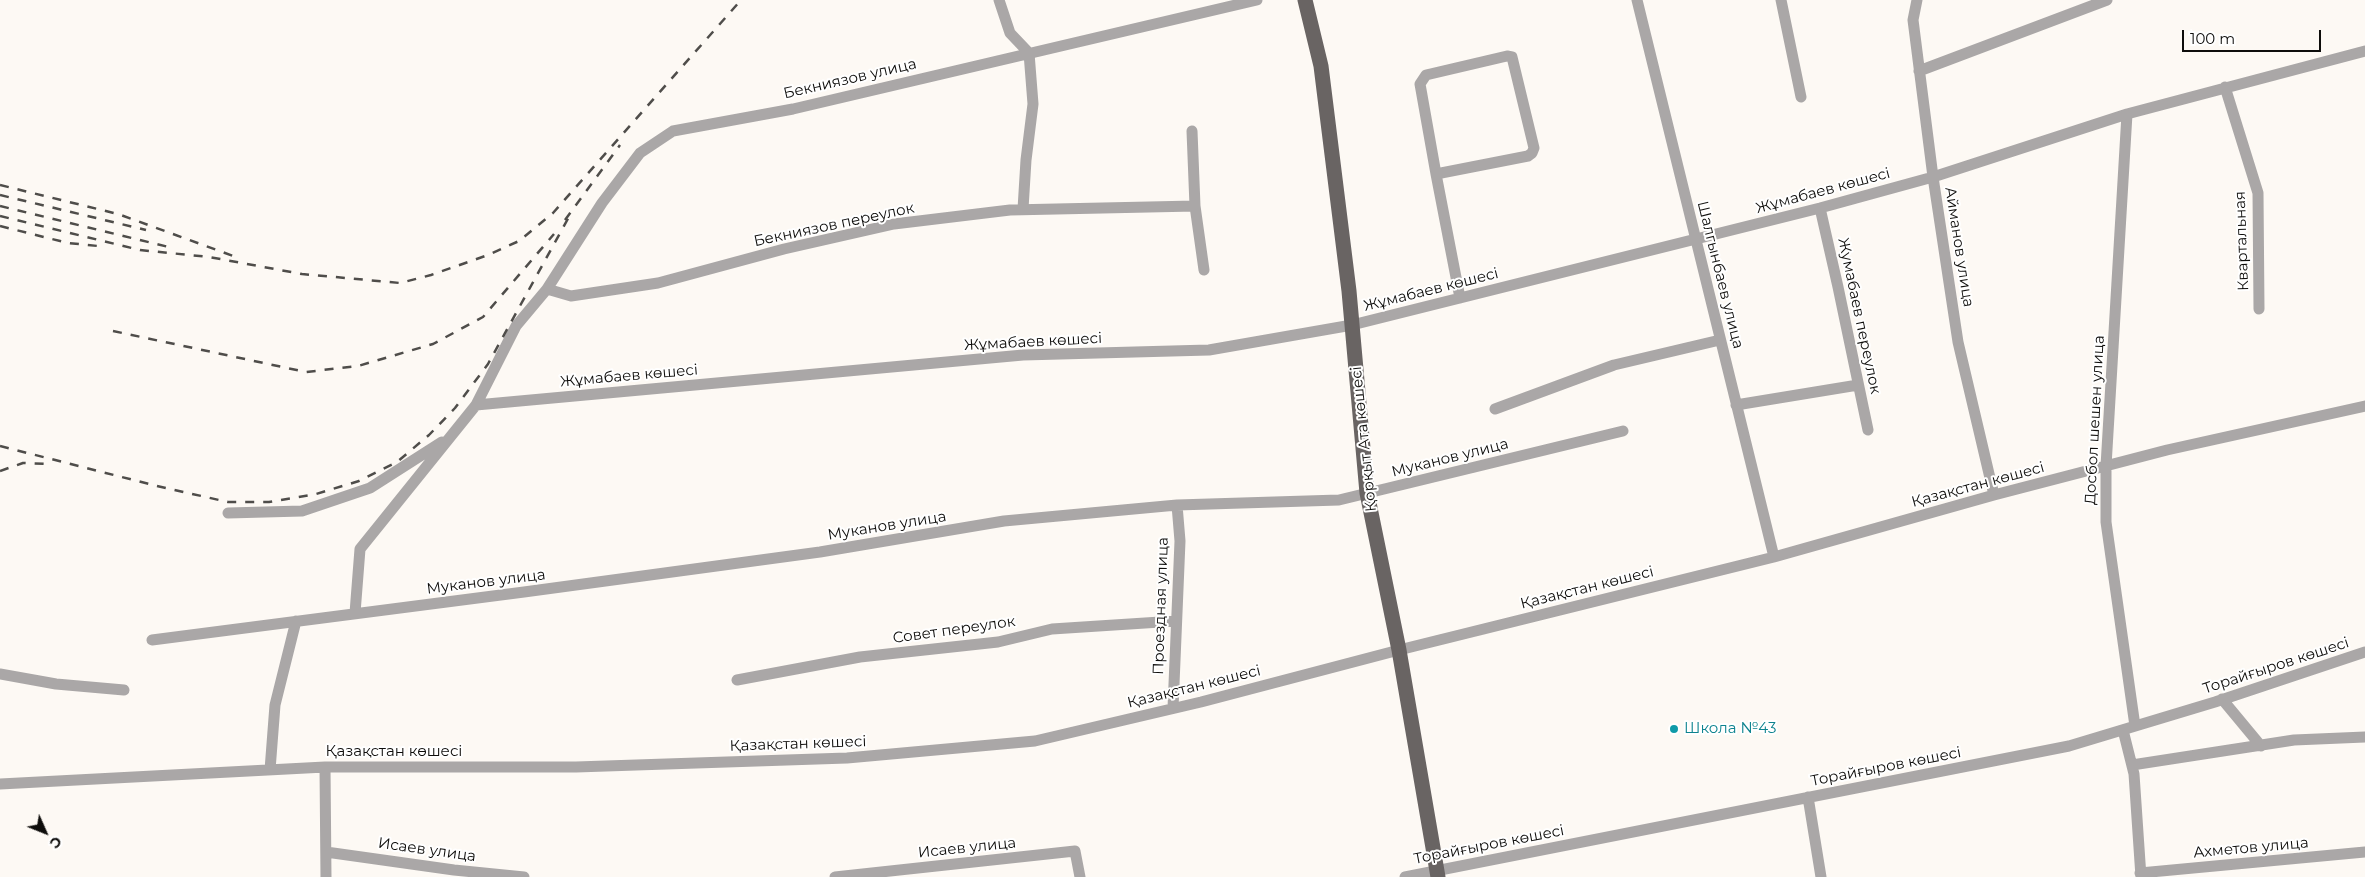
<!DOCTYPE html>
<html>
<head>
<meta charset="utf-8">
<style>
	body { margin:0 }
	#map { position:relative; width:2365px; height:877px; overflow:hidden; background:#fdf9f4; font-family:Montserrat,sans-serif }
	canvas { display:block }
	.north { position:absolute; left:20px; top:807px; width:50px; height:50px; -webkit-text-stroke:4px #fff; paint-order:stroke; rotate:134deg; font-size:14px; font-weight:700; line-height:20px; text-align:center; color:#0e0d0b }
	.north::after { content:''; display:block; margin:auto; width:18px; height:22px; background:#0e0d0b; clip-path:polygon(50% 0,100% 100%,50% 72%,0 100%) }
	.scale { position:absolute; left:2182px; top:30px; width:139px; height:22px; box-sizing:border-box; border:2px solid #0e0d0b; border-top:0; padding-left:6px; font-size:15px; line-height:18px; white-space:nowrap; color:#0e0d0b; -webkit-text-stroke:4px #fff; paint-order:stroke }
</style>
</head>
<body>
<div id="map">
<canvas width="2365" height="877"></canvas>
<div class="north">С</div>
<div class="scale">100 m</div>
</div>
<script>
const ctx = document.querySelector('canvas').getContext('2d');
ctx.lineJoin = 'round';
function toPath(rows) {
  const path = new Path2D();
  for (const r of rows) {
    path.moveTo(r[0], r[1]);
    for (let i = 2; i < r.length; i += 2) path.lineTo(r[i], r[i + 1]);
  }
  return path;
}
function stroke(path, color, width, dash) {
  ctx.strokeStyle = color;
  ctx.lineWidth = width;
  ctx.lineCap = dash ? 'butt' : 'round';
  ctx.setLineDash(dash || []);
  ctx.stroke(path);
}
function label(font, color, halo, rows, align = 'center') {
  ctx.font = font + ' Montserrat,sans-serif';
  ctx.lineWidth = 4;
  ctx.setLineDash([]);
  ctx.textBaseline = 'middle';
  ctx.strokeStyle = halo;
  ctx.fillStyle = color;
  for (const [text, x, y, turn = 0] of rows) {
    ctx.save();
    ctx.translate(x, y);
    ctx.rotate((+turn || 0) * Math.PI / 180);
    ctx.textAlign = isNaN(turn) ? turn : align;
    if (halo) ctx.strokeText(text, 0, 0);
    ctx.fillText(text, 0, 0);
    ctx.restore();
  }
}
stroke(toPath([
	[999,0,1010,33,1029,53,1033,104,1026,160,1023,209],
	[1637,0,1774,557],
	[1781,0,1801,97],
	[1917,0,1913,20,1933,177,1958,342,1994,495],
	[1919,71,2107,0],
	[2225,87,2258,193,2259,309],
	[2127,114,2106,466,2106,522,2135,726],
	[1192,131,1195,206,1204,270],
	[1436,174,1528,156,1532,153,1534,148,1512,57,1507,56,1426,75,1420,84,1436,174,1460,298],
	[1195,206,1010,210,894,224,784,249,658,283,571,296,547,289,602,203,640,153,673,131,793,109,1257,0],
	[1820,208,1838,287,1868,430],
	[476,405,1023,355,1209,350,1352,325,1820,208,1933,177,2127,114,2365,51],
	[1736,405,1858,385],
	[1495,409,1614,365,1720,340],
	[228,513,302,511,370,488,442,442],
	[355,613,360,549,476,405,516,326,547,289],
	[152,640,524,592,820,552,1004,521,1177,505,1339,500,1623,431],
	[0,674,56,684,124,690],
	[737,680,860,657,998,642,1052,629,1176,621],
	[2222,699,2261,746],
	[1173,708,1180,541,1177,505],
	[2123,730,2134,774,2141,877],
	[2132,765,2294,740,2365,737],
	[325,767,326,877],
	[270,770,275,705,296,621],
	[0,784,325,767,576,767,847,758,1035,741,1201,702,1399,650,1774,557,1994,495,2167,450,2365,406],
	[1808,797,1821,877],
	[326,852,454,870,524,877],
	[2140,873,2365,852],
	[835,877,1075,851,1080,877],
	[1405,877,2069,746,2215,702,2365,652]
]), '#aaa7a7', 11);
stroke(toPath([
	[1305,0,1321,66,1349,291,1367,493,1399,650,1438,877]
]), '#696463', 15);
stroke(toPath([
	[0,185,118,214,236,257],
	[0,195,146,230],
	[0,206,173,248],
	[0,216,140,250,209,257,302,274,400,283,431,275,488,255,519,241,553,213,741,0],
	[565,220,620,145],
	[0,226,68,243,98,246],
	[113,331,306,372,358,366,433,344,483,317,554,234],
	[0,446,157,486,228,502,269,502,316,494,359,481,397,462,429,435,455,408,488,364,570,215],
	[0,471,23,463,48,464]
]), '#4f4d4a', 2.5, [9, 9]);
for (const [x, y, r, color] of [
	[1674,729,5,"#0f9aa8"]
]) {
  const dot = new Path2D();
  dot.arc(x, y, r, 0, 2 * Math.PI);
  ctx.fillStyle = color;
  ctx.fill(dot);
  stroke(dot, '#fff', 2);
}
label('15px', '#0e0d0b', '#fff', [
	["Бекниязов улица",850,79,-13],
	["Жұмабаев көшесі",1823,191,-15],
	["Бекниязов переулок",834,225,-12],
	["Квартальная",2242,241,-92],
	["Айманов улица",1959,247,81],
	["Шалгынбаев улица",1720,275,76],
	["Жұмабаев көшесі",1431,290,-14],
	["Жумабаев переулок",1859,316,78],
	["Жұмабаев көшесі",1033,342,-3],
	["Жұмабаев көшесі",629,376,-5],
	["Досбол шешен улица",2095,420,-87],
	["Қорқыт Ата көшесі",1364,439,-96],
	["Муканов улица",1450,458,-14],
	["Қазақстан көшесі",1978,485,-15],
	["Муканов улица",887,526,-9],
	["Муканов улица",486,582,-7],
	["Қазақстан көшесі",1587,588,-14],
	["Проездная улица",1161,606,-88],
	["Совет переулок",954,630,-8],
	["Торайғыров көшесі",2276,666,-18],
	["Қазақстан көшесі",1194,687,-14],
	["Қазақстан көшесі",798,744,-2],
	["Қазақстан көшесі",394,752],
	["Торайғыров көшесі",1886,767,-11],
	["Торайғыров көшесі",1489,845,-11],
	["Исаев улица",967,848,-6],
	["Ахметов улица",2251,848,-5],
	["Исаев улица",427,850,8]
]);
label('15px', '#0d838f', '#fff', [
	["Школа №43",1684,729]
], 'left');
</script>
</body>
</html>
